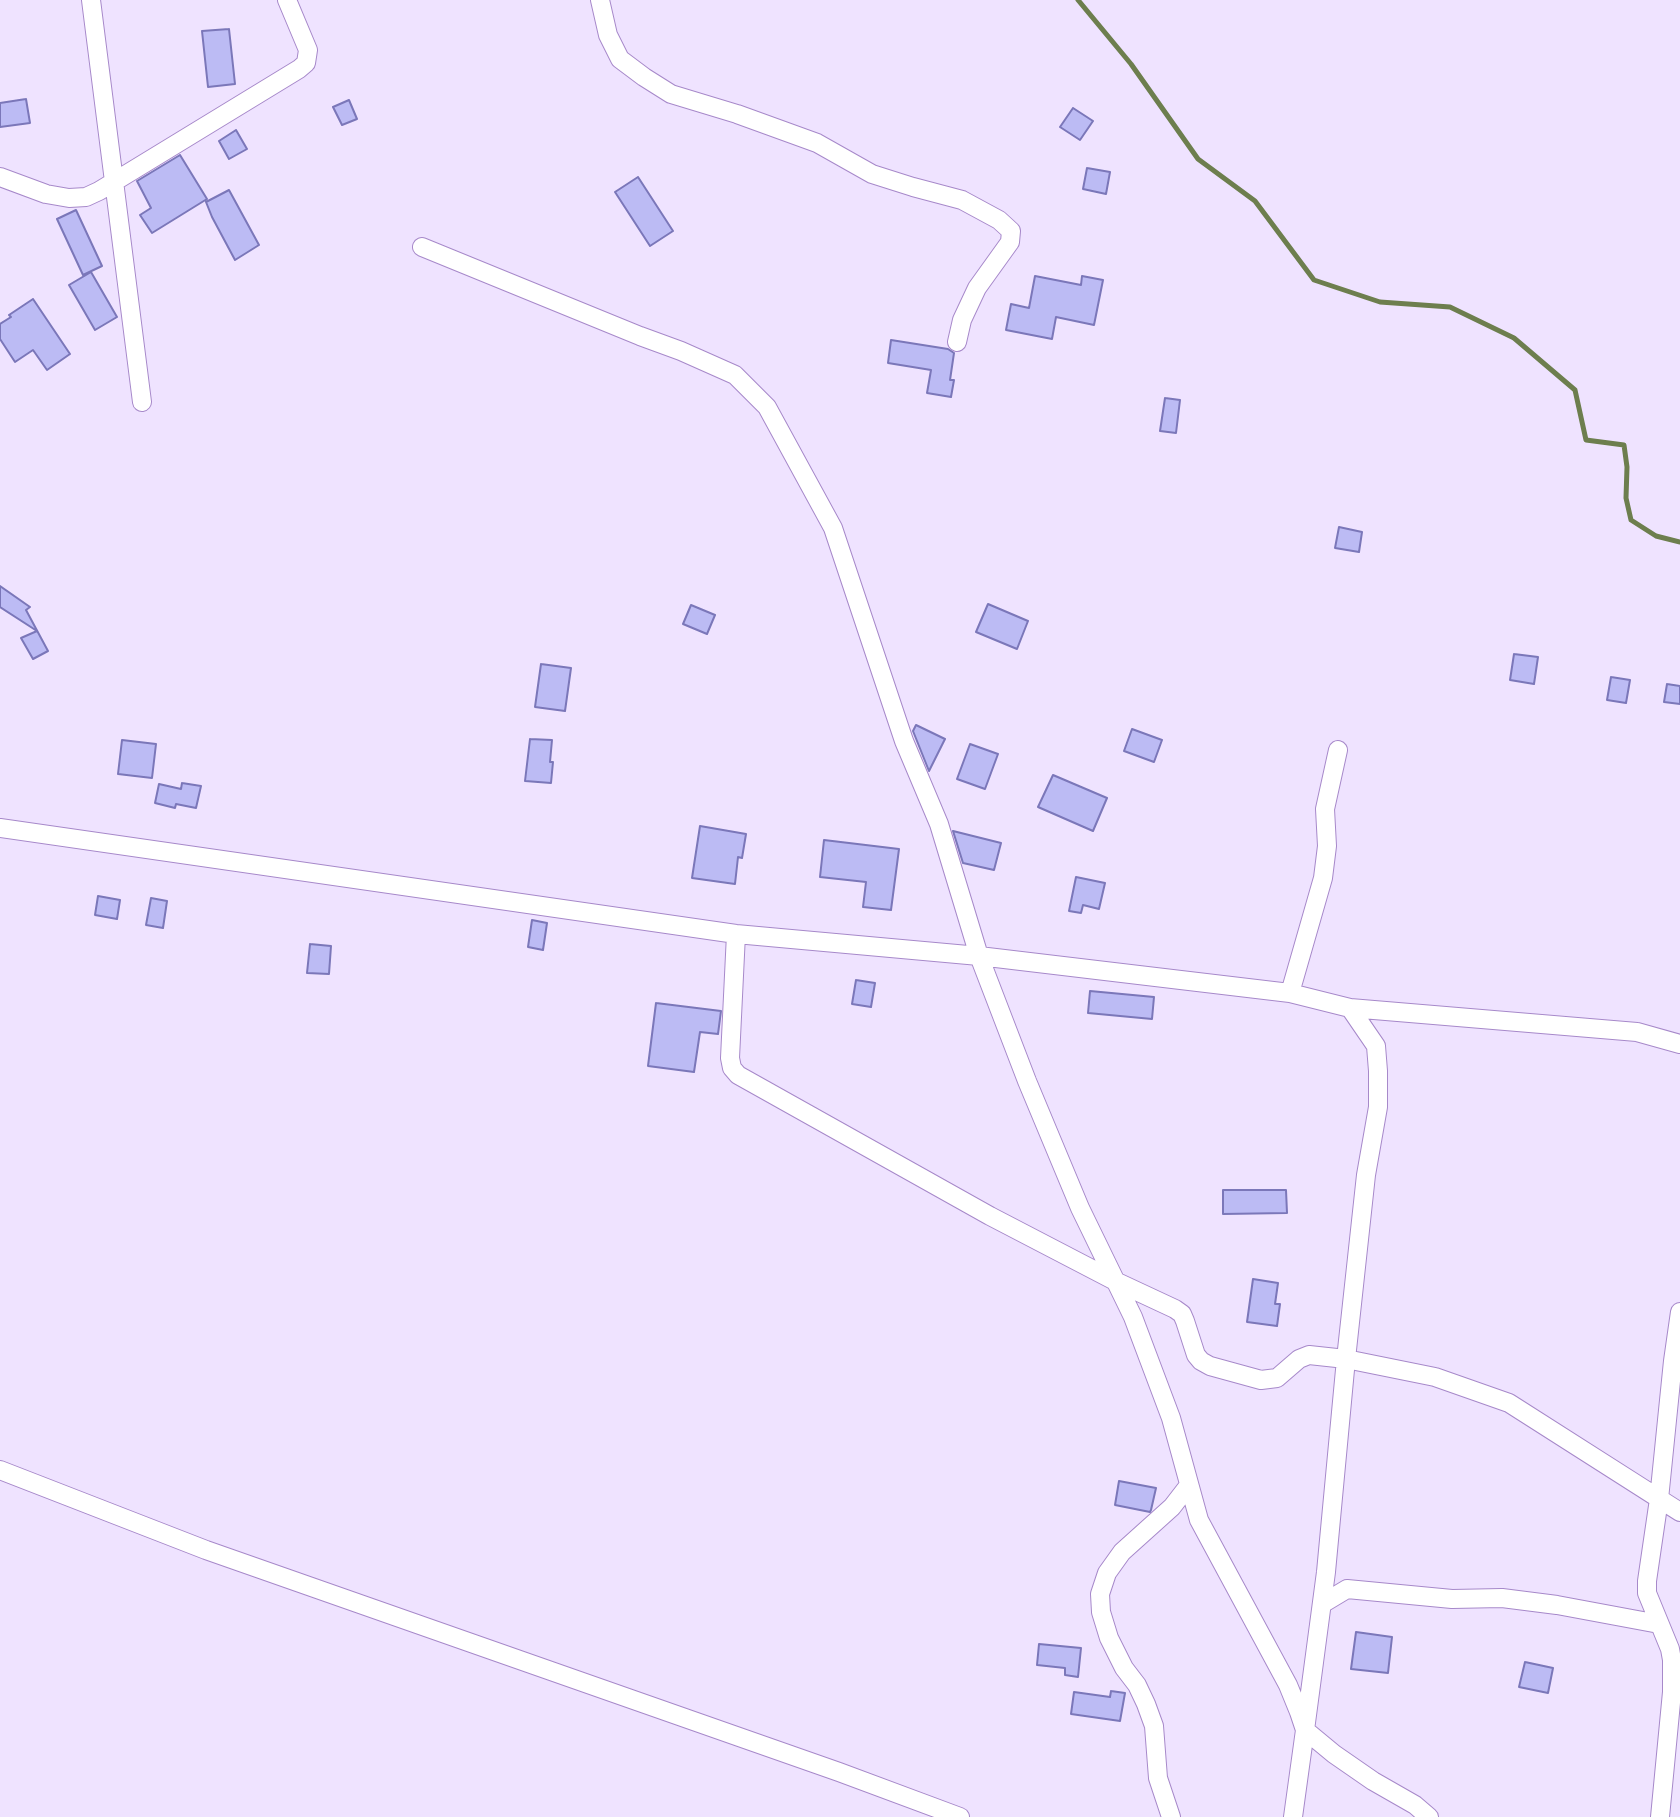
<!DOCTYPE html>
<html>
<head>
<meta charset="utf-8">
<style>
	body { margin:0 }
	canvas { display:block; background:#efe3ff }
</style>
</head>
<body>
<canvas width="1680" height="1817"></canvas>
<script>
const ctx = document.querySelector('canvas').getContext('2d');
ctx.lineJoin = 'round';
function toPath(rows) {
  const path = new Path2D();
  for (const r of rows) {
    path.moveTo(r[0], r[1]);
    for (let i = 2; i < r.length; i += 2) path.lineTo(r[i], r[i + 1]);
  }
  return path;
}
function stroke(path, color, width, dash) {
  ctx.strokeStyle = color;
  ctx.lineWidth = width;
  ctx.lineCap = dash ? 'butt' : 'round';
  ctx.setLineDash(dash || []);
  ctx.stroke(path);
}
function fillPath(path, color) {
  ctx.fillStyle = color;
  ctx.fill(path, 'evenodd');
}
stroke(toPath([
	[1078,0,1131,64,1198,159,1255,201,1314,280,1380,302,1450,307,1514,338,1575,390,1586,440,1624,445,1627,467,1626,498,1631,520,1656,536,1680,542]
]), '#6d7e4e', 5);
const building = toPath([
	[229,29,235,84,208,87,202,31,229,29],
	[26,99,30,123,0,127,0,103,26,99],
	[349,100,357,119,342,125,333,107,349,100],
	[1073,108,1093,121,1080,140,1060,127,1073,108],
	[236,130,247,149,229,159,219,141,236,130],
	[180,155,207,199,152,233,140,215,151,208,137,181,180,155],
	[1087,168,1110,172,1106,194,1083,189,1087,168],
	[638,177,673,231,650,246,615,192,638,177],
	[229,190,259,245,235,260,212,217,206,202,229,190],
	[76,210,102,266,83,275,57,219,76,210],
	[91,272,117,317,95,330,69,285,91,272],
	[1035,276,1081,285,1082,276,1103,280,1094,325,1056,317,1052,339,1006,330,1011,304,1029,308,1035,276],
	[33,299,70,354,47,370,33,350,15,362,0,339,0,324,11,317,9,315,33,299],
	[891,340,948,349,954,353,950,380,954,380,951,397,927,393,931,370,888,363,891,340],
	[1165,398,1180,400,1176,433,1160,431,1165,398],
	[1339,527,1362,532,1359,552,1335,548,1339,527],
	[0,586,30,607,26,610,48,651,33,659,21,638,37,631,0,607,0,586],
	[988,604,1028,621,1017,649,976,632,988,604],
	[691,605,715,615,707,634,683,624,691,605],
	[1514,654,1538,657,1534,684,1510,680,1514,654],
	[541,664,571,668,565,711,535,707,541,664],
	[1611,677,1630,680,1626,703,1607,700,1611,677],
	[1667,684,1680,686,1680,704,1664,702,1667,684],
	[916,725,945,739,929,771,913,731,916,725],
	[1132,729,1162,740,1154,762,1124,751,1132,729],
	[530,739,552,740,550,762,553,762,551,783,525,781,530,739],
	[122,740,156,744,152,778,118,774,122,740],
	[970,744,998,754,985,789,957,779,970,744],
	[1053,775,1107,798,1093,831,1038,807,1053,775],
	[182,783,201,786,196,808,176,804,175,808,155,803,159,784,181,789,182,783],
	[700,826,746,834,742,858,738,857,735,884,692,878,700,826],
	[953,831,1001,843,994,870,963,863,953,831],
	[824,840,899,849,891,910,863,907,866,882,820,877,824,840],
	[1076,877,1105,883,1099,909,1083,905,1081,913,1069,911,1076,877],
	[98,896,120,900,117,919,95,915,98,896],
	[151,898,167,901,163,928,146,925,151,898],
	[532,920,547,923,543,950,528,947,532,920],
	[310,944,331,946,329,974,307,973,310,944],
	[856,980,875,983,871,1007,852,1004,856,980],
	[1090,991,1154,997,1152,1019,1088,1013,1090,991],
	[656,1003,721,1011,718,1034,700,1032,694,1072,648,1066,656,1003],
	[1223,1190,1286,1190,1287,1213,1223,1214,1223,1190],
	[1253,1279,1278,1283,1275,1304,1280,1304,1277,1326,1247,1322,1253,1279],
	[1119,1481,1156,1488,1151,1510,1150,1512,1115,1505,1119,1481],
	[1356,1632,1392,1637,1388,1673,1351,1669,1356,1632],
	[1039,1644,1081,1648,1078,1677,1065,1675,1065,1668,1037,1665,1039,1644],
	[1525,1662,1553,1668,1548,1693,1519,1687,1525,1662],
	[1111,1691,1125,1693,1120,1721,1071,1714,1074,1692,1110,1697,1111,1691]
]);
fillPath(building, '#bcbbf4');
stroke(building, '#7b77b9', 2);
const minor = toPath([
	[91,0,142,402],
	[600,0,608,35,620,59,644,77,671,94,737,114,817,143,872,174,913,187,962,200,999,220,1011,231,1010,242,977,288,962,320,957,342],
	[0,177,46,194,69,198,86,197,99,191,299,69,306,63,308,50,287,0],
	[422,247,640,336,681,351,735,375,767,407,833,528,904,741,939,824,979,956,1027,1081,1080,1208,1133,1317,1171,1418,1199,1520,1288,1685,1299,1712,1305,1730,1293,1817],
	[0,828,736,934,979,956,1290,993,1350,1008,1637,1032,1680,1044],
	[736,934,730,1058,732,1068,738,1075,990,1216,1115,1281,1175,1309,1182,1314,1185,1321,1196,1355,1201,1361,1210,1366,1261,1380,1277,1378,1299,1359,1309,1355,1346,1359,1435,1377,1509,1403,1680,1512],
	[1290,993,1323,878,1327,846,1325,809,1338,750],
	[1350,1008,1376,1046,1378,1071,1378,1107,1366,1175,1346,1359,1326,1572,1305,1730,1334,1754,1373,1781,1415,1805,1429,1817],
	[0,1470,206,1550,839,1772,960,1817],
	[1322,1604,1347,1589,1452,1599,1502,1598,1557,1605,1659,1624],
	[1171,1817,1158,1778,1154,1726,1146,1704,1137,1685,1124,1668,1109,1638,1101,1612,1100,1594,1107,1573,1122,1552,1172,1507,1189,1485],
	[1660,1817,1672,1692,1672,1660,1670,1649,1647,1593,1647,1581,1659,1499,1673,1361,1680,1312]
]);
stroke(minor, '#a789ca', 20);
stroke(minor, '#fff', 18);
</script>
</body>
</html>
